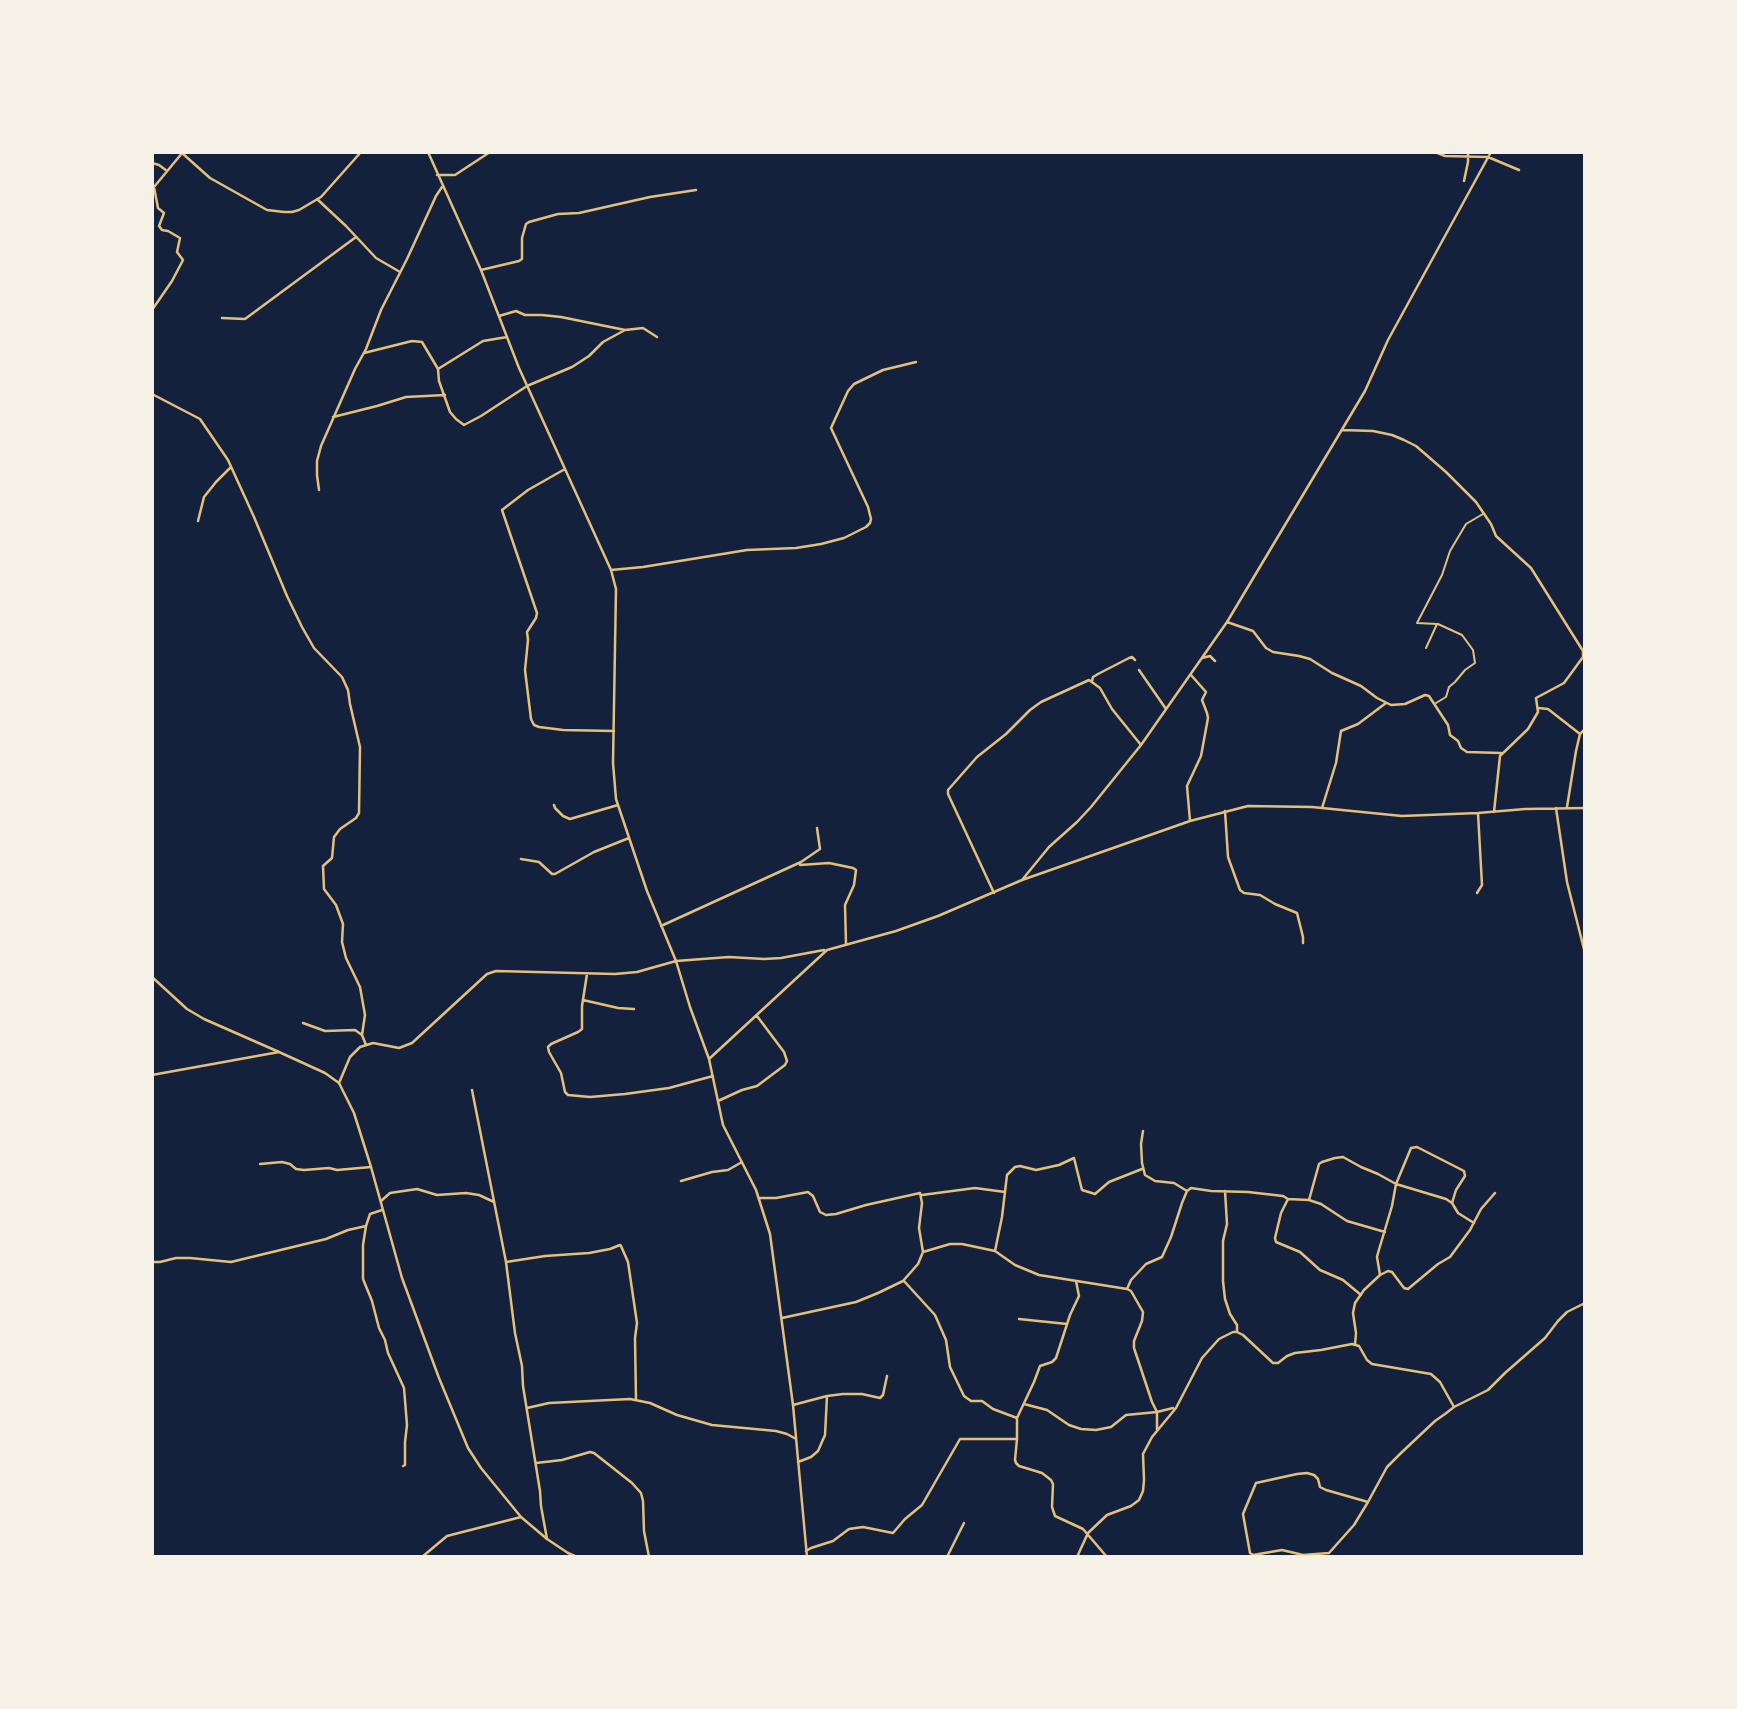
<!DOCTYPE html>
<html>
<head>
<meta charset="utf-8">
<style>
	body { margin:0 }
	#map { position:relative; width:1737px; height:1709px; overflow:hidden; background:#14213d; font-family:Inter,sans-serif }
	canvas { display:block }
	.frame { position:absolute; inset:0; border:154px solid #f6f1e7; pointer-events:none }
</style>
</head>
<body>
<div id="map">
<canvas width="1737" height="1709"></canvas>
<div class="frame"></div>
</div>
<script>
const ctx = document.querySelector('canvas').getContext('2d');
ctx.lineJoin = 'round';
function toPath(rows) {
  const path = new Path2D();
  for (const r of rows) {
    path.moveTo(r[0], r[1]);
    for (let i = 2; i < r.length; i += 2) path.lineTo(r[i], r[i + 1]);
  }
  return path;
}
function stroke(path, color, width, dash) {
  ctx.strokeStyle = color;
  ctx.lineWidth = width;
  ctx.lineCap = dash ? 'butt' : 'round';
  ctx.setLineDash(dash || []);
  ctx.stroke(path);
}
stroke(toPath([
	[1426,648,1437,624,1417,623,1442,575,1450,551,1466,524,1483,514],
	[1436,703,1446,697,1449,687,1455,682,1465,670,1475,663,1473,650,1462,635,1438,624]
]), '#e5c07b', 2);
stroke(toPath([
	[428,152,481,270,519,368,611,570,616,589,613,763,616,799,647,891,676,961,690,1007,709,1059,723,1125,756,1190,770,1234,793,1405,807,1557],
	[1435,152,1445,156,1488,157,1519,170],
	[182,153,210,178,267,210,284,212,292,212,299,210,321,197,361,152],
	[152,163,159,165,167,171],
	[437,175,455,175,490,152],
	[1464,181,1468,162,1468,152],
	[317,199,346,226,376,258,400,272],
	[481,270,519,261,522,259,522,238,526,224,529,222,558,214,579,213,650,197,696,190],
	[152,310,172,281,183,260,177,252,180,238,168,231,162,230,159,226,164,213,158,208,154,187,183,152],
	[499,316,516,311,525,315,542,315,561,317,625,330],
	[222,318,245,319,356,237],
	[507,337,483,341,438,369,439,381,450,412,456,419,464,425,481,416,527,386,572,367,589,356,603,342,625,330,643,328,657,337],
	[364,353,412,341,422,342,438,369],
	[152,394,200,419,228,460,254,517,287,596,302,627,314,648,342,677,348,690,350,704,360,747,359,813,356,818,340,829,334,837,332,858,323,866,324,889,336,905,343,924,342,942,346,958,360,987,365,1015,362,1035],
	[333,417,377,406,406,397,445,395],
	[1342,430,1373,431,1392,435,1404,440,1416,446,1446,472,1476,502,1491,524,1496,536,1531,568,1583,651,1583,657,1564,683,1536,698,1538,712,1528,729,1500,756,1494,812],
	[565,469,528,490,502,510,537,613,536,618,527,632,528,640,525,670,531,719,534,725,539,727,563,730,614,731],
	[319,490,317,475,317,461,321,446,355,369,366,349,381,310,407,259,436,196,442,187],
	[198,521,204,497,216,482,231,467],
	[611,570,643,567,747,550,796,548,821,544,844,538,866,527,870,523,871,519,868,507,831,428,848,391,854,384,883,370,916,362],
	[1227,622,1253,631,1266,648,1273,652,1299,656,1310,659,1332,673,1361,686,1377,698,1391,705,1405,704,1425,695,1429,696,1448,725,1450,735,1458,741,1461,748,1467,752,1501,753],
	[1202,658,1210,656,1215,661],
	[1139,670,1166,709],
	[1092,681,1093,677,1098,674,1129,658,1132,657,1135,660],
	[1538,708,1548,709,1580,734],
	[554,805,555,808,563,816,570,819,618,805],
	[1567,807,1576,751,1580,734,1585,729],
	[1322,808,1336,763,1341,731,1358,724,1386,703],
	[1556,808,1567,882,1585,953],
	[1225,811,1228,857,1240,890,1244,893,1260,895,1275,904,1297,913,1303,937,1303,943],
	[1190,821,1187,786,1201,756,1208,718,1207,713,1202,700,1206,692,1191,675],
	[521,859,539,862,552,874,555,874,594,852,629,838],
	[800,865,829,863,853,868,856,870,854,885,845,905,846,944],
	[1022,880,1049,847,1077,822,1091,807,1141,745,1227,622,1365,391,1388,340,1491,152],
	[994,893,948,794,948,790,977,757,1006,734,1030,710,1041,702,1089,680,1100,688,1112,709,1141,745],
	[1477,893,1482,885,1478,813],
	[661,926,801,862,820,849,817,828],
	[587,974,582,1006,582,1029,578,1032,551,1044,548,1047,549,1052,561,1073,565,1092,568,1095,590,1097,625,1094,669,1088,713,1076],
	[583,1000,618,1008,634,1009],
	[303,1023,325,1031,355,1030,362,1035,366,1045],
	[709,1059,827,950,896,931,938,916,1022,880,1190,821,1248,806,1312,807,1402,816,1478,813,1525,809,1585,808],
	[152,1075,279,1052],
	[339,1083,350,1057,360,1047,373,1043,399,1048,412,1043,487,974,496,971,615,974,637,972,676,961,729,957,764,959,781,958,824,950],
	[472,1090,506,1262,515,1333,522,1366,523,1386,540,1491,541,1506,547,1539],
	[718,1101,742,1090,757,1086,785,1065,787,1061,784,1052,757,1016],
	[1143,1131,1141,1144,1142,1163,1145,1175,1155,1181,1174,1183,1187,1191],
	[260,1164,282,1162,290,1164,296,1169,304,1170,329,1168,337,1170,371,1167],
	[681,1181,712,1172,728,1170,742,1162],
	[922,1195,975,1188,1005,1192],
	[759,1198,776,1198,808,1192,813,1196,820,1212,826,1215,836,1214,866,1205,920,1193,922,1203,919,1228,923,1252],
	[1288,1199,1281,1213,1275,1238,1276,1242,1300,1252,1320,1270,1343,1280,1361,1295],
	[1309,1200,1319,1164,1322,1162,1335,1158,1343,1157,1361,1167,1378,1174,1396,1184,1446,1199,1452,1203,1458,1213,1474,1223],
	[381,1201,390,1193,417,1189,437,1195,466,1193,479,1195,494,1202],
	[382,1210,370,1214,366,1226,363,1245,363,1279,372,1301,379,1328,385,1340,388,1353,404,1388,407,1425,405,1442,405,1465,403,1466],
	[995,1251,1002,1217,1007,1175,1015,1167,1020,1166,1036,1170,1059,1165,1074,1158,1082,1190,1095,1194,1109,1182,1142,1169],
	[152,1262,160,1262,176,1258,190,1258,231,1262,326,1239,348,1230,366,1226],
	[506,1262,545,1256,589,1253,610,1249,620,1245,621,1246,628,1262,637,1323,635,1338,636,1400],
	[1380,1275,1388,1271,1392,1272,1404,1288,1408,1289,1438,1264,1450,1257,1470,1230,1481,1209,1495,1193],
	[904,1281,935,1315,946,1340,950,1367,964,1396,971,1401,982,1401,993,1409,1017,1418],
	[1076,1281,1079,1296,1070,1315,1056,1358,1052,1362,1040,1366,1034,1382,1017,1418,1017,1439,1015,1460,1016,1463,1019,1466,1042,1473,1051,1480,1053,1484,1052,1507,1055,1516,1083,1529,1107,1557],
	[1127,1289,1131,1280,1146,1264,1162,1257,1171,1237,1182,1203,1187,1191,1191,1188,1211,1191,1248,1192,1283,1196,1288,1199,1309,1200,1321,1204,1347,1221,1385,1232],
	[782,1318,856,1302,878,1293,903,1281,918,1264,923,1252,950,1244,962,1244,995,1251,1015,1265,1039,1275,1127,1289,1131,1291,1143,1312,1142,1321,1134,1341,1134,1348,1152,1402,1157,1412,1157,1430],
	[1019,1319,1067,1324],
	[1237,1332,1243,1335,1273,1363,1278,1363,1287,1356,1295,1353,1321,1350,1352,1344,1359,1346,1367,1360,1372,1364,1431,1374,1440,1382,1454,1407],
	[1355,1345,1356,1333,1353,1313,1355,1303,1364,1290,1380,1275,1377,1257,1378,1253,1392,1206,1396,1184,1411,1148,1417,1147,1464,1171,1465,1176,1456,1190,1452,1203],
	[1024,1404,1047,1410,1069,1425,1081,1429,1096,1430,1111,1427,1126,1415,1157,1412,1173,1408],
	[793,1405,827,1396,843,1394,862,1394,880,1398,883,1395,887,1376],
	[527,1408,549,1403,630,1399,650,1403,677,1415,712,1425,776,1431,787,1434,796,1439],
	[798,1462,811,1457,818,1451,825,1435,827,1396],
	[536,1463,562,1460,590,1452,594,1453,632,1483,641,1493,643,1501,644,1531,649,1557],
	[1368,1502,1326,1490,1320,1487,1318,1479,1314,1475,1307,1473,1297,1474,1256,1483,1243,1514,1250,1553,1253,1555,1282,1550,1303,1555,1329,1553,1354,1525,1368,1502,1387,1467,1401,1453,1435,1421,1445,1414,1454,1407,1488,1390,1505,1373,1545,1338,1558,1321,1567,1312,1585,1303],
	[806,1551,811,1548,833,1541,849,1529,863,1527,893,1533,905,1519,922,1505,960,1439,1017,1439],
	[422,1557,447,1536,521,1517],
	[947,1557,964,1523],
	[1077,1557,1088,1533,1107,1515,1131,1506,1139,1500,1143,1491,1144,1480,1143,1454,1152,1437,1176,1408,1202,1358,1219,1339,1233,1332,1237,1332,1237,1325,1230,1314,1225,1299,1223,1281,1223,1241,1227,1224,1225,1191]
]), '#e5c07b', 2.5);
stroke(toPath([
	[152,977,187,1009,204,1019,279,1052,325,1073,339,1083,354,1113,371,1167,402,1278,439,1378,468,1448,481,1468,521,1517,547,1539,568,1553,577,1557]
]), '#e5c07b', 2.5);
</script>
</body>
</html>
